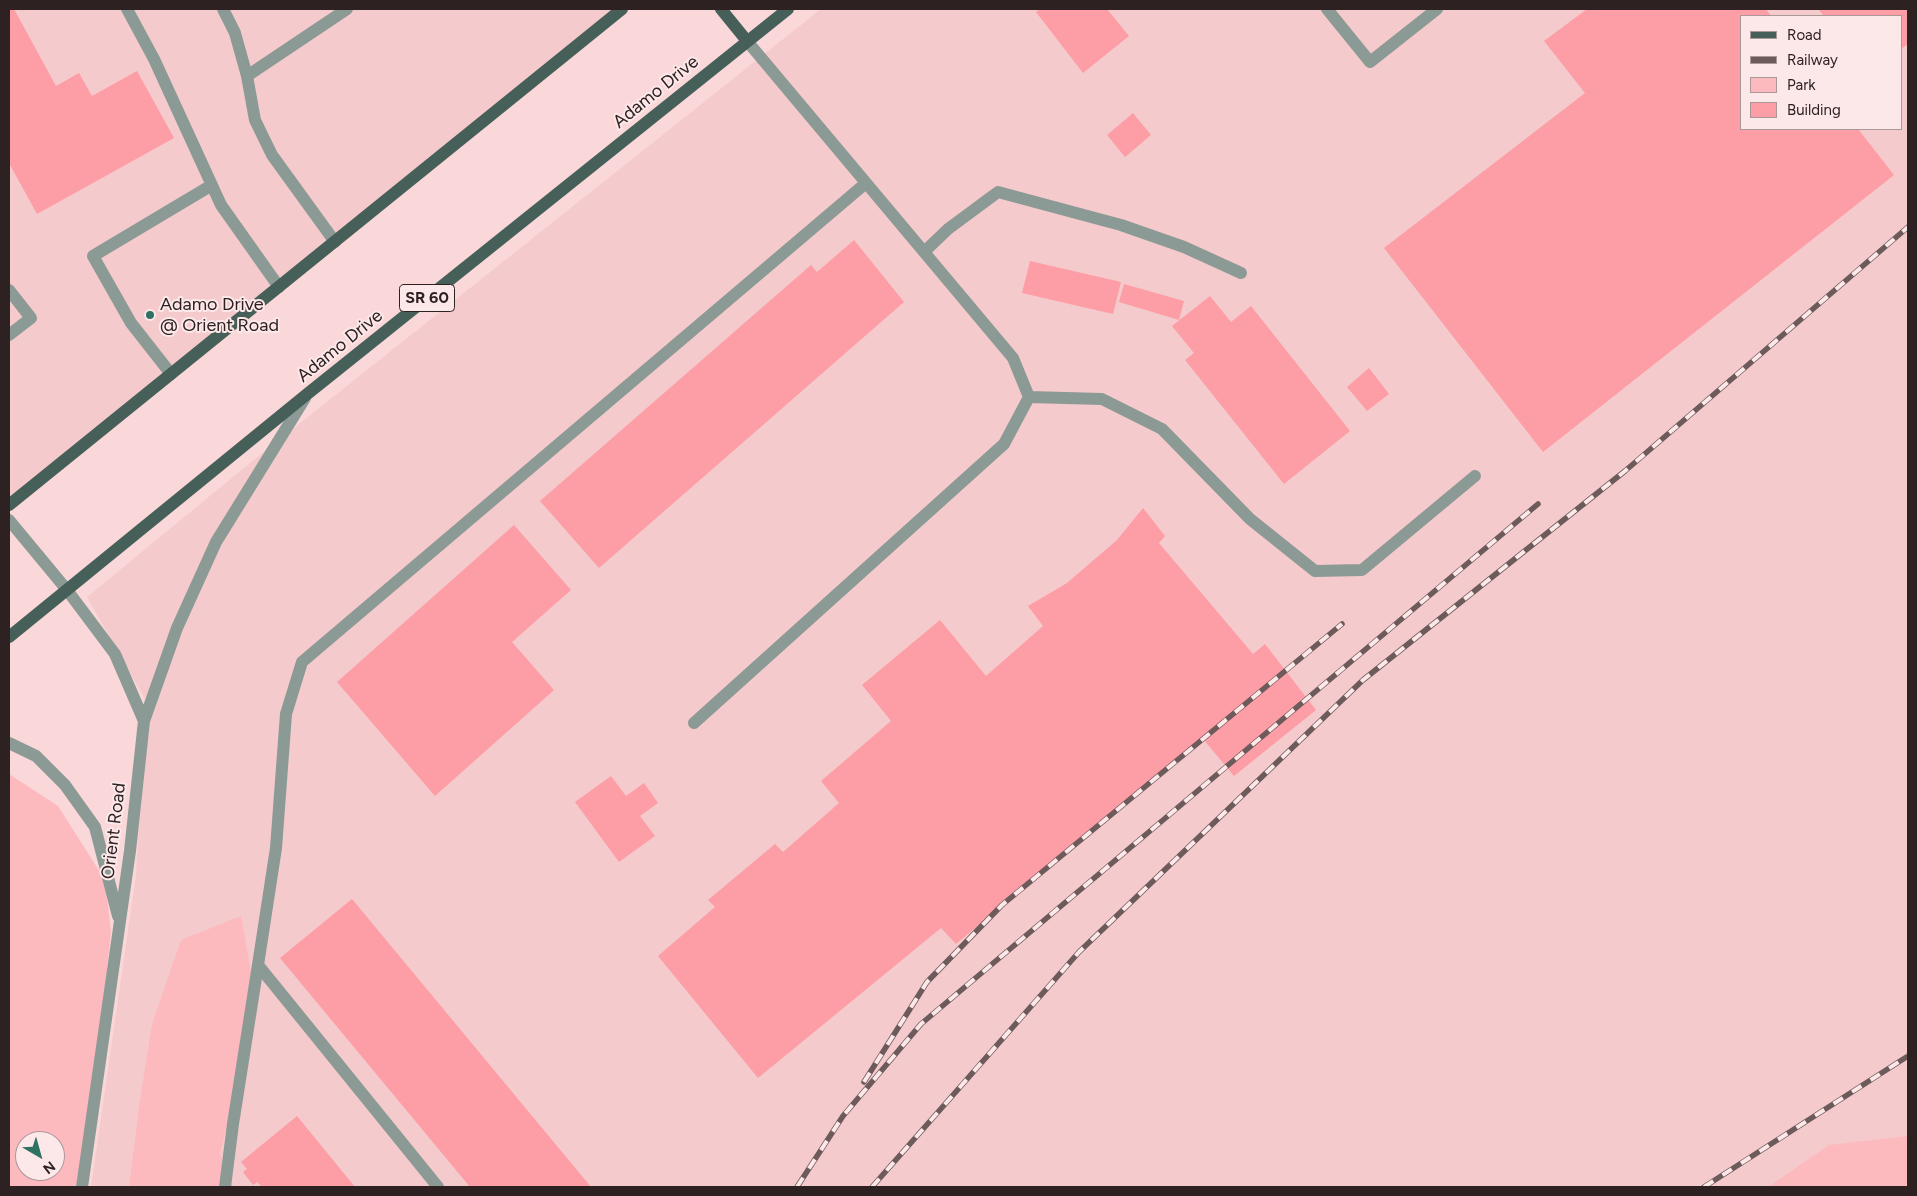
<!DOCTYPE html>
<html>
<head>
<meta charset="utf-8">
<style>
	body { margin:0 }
	#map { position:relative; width:1917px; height:1196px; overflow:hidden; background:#fad7d8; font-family:Figtree,sans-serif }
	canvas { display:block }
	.frame { position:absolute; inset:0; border:10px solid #2d2122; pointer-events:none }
	.legend { position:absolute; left:1740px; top:15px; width:162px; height:115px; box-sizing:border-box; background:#fde8e9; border:1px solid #aa9899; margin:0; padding:6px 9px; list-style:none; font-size:15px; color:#2d2122 }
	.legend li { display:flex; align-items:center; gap:10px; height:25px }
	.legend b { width:25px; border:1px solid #aa9899 }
	.north { position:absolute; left:15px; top:1131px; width:50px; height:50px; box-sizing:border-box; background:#fde8e9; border:1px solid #aa9899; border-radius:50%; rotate:142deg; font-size:14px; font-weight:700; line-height:20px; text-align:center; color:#2d2122 }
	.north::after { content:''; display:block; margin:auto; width:18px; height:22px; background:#2f7162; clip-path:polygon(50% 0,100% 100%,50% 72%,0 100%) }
</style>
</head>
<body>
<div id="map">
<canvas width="1917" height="1196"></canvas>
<div class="frame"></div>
<ul class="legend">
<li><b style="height:6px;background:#466059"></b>Road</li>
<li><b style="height:6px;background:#6d5a5b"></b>Railway</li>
<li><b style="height:14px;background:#fdbabe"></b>Park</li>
<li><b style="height:14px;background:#fd9da5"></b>Building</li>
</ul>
<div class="north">N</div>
</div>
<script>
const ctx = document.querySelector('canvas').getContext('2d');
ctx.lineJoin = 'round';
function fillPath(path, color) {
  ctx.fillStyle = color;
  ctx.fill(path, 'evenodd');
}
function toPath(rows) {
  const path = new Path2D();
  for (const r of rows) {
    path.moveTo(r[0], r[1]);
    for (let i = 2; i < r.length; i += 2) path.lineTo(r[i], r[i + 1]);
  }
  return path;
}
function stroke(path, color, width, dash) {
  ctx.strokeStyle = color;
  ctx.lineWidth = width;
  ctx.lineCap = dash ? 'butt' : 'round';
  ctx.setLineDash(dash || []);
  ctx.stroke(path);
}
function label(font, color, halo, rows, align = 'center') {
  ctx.font = font + ' Figtree,sans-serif';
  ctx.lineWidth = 4;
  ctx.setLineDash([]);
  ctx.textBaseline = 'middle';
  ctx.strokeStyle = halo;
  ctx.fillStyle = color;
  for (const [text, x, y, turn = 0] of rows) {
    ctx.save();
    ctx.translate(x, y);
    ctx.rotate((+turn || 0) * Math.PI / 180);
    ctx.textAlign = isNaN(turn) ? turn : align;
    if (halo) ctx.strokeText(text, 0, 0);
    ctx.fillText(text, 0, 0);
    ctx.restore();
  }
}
fillPath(toPath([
	[9,9,622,9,9,507],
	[821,9,1908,9,1908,1187,91,1187,136,875,146,701,87,597,250,463],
	[1741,16,1901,16,1901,129,1741,129]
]), '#f5cacc');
fillPath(toPath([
	[9,774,58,806,105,880,111,931,85,1187,9,1187],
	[25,1141,55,1141,55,1171,25,1171],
	[241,916,254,989,241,1066,220,1154,233,1187,129,1187,139,1107,152,1024,181,940],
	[1908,1136,1908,1187,1768,1187,1829,1145]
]), '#fdbabe');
fillPath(toPath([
	[9,9,14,9,56,86,79,73,92,96,137,71,174,138,37,214,9,163],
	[1040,9,1107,9,1129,36,1083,73,1036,12],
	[1587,9,1766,9,1771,16,1741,16,1741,129,1858,129,1894,175,1543,452,1384,248,1585,93,1544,41],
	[1818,9,1908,9,1908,44,1901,49,1901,16,1824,16],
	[1133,113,1151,135,1125,157,1107,135],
	[854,240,904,302,599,568,540,501,811,265,817,272],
	[1030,261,1121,282,1113,314,1022,293],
	[1124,284,1184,301,1179,320,1119,302],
	[1210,296,1231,322,1251,306,1350,431,1284,484,1185,360,1194,353,1172,326],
	[1369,368,1389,394,1367,411,1347,387],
	[1143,508,1165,536,1159,543,1253,654,1265,644,1316,710,1234,776,1203,739,956,944,941,928,758,1078,658,956,715,907,708,900,775,844,783,852,839,803,821,781,891,721,862,685,940,620,986,676,1043,626,1028,606,1067,583,1117,540],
	[514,525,571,590,512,642,554,690,435,796,337,682],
	[611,776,626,796,644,783,658,803,640,816,655,836,619,862,575,802],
	[352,899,591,1187,470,1187,280,958],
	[297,1116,355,1187,262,1187,257,1182,253,1185,243,1172,247,1169,241,1162]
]), '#fd9da5');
stroke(toPath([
	[127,9,154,59,221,205,279,287],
	[223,9,235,33,247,76,347,9],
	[1327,9,1370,62,1437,9],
	[247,76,255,120,272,155,335,242],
	[924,252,948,229,998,192,1121,225,1184,247,1241,273],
	[9,290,31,318,9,335],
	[171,374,131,323,93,256,212,185],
	[1029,397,1102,399,1162,429,1250,519,1315,571,1362,570,1475,476],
	[694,723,1004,444,1029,397,1013,358,747,41],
	[225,1187,233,1124,258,965],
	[438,1187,258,965,276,848,286,714,302,662,866,183]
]), '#8c9a96', 12);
stroke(toPath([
	[9,520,67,590,115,654,144,721,130,851,82,1187],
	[144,721,177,628,216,542,305,398],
	[9,743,36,756,65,785,95,827,118,916]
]), '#8c9a96', 12);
stroke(toPath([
	[721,9,747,41],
	[9,505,622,9],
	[9,637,306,395,788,9]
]), '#466059', 12);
const rail = toPath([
	[864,1082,927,982,1002,905,1342,624],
	[797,1187,843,1116,921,1024,1538,504],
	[872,1187,1079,952,1363,680,1625,471,1908,227],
	[1704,1187,1908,1056]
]);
stroke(rail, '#6d5a5b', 5.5);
stroke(rail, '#fde8e9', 4, [11]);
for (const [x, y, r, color] of [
	[150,315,5,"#2f7162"]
]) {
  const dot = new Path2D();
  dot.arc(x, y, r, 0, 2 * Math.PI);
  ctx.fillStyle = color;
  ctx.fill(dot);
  stroke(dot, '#fde8e9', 2);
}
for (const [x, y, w] of [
	[427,298,55]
]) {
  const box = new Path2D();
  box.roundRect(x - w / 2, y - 13.5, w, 27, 4);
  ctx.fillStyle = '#fde8e9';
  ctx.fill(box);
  stroke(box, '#2d2122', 1);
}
label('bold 16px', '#2d2122', null, [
	["SR 60",427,298]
]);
label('18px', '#2d2122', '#fde8e9', [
	["Adamo Drive",656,92,-39],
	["Adamo Drive",340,346,-39],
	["Orient Road",114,831,-83]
]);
label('18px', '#2d2122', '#fde8e9', [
	["Adamo Drive",160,305],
	["@ Orient Road",160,326]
], 'left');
</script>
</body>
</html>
